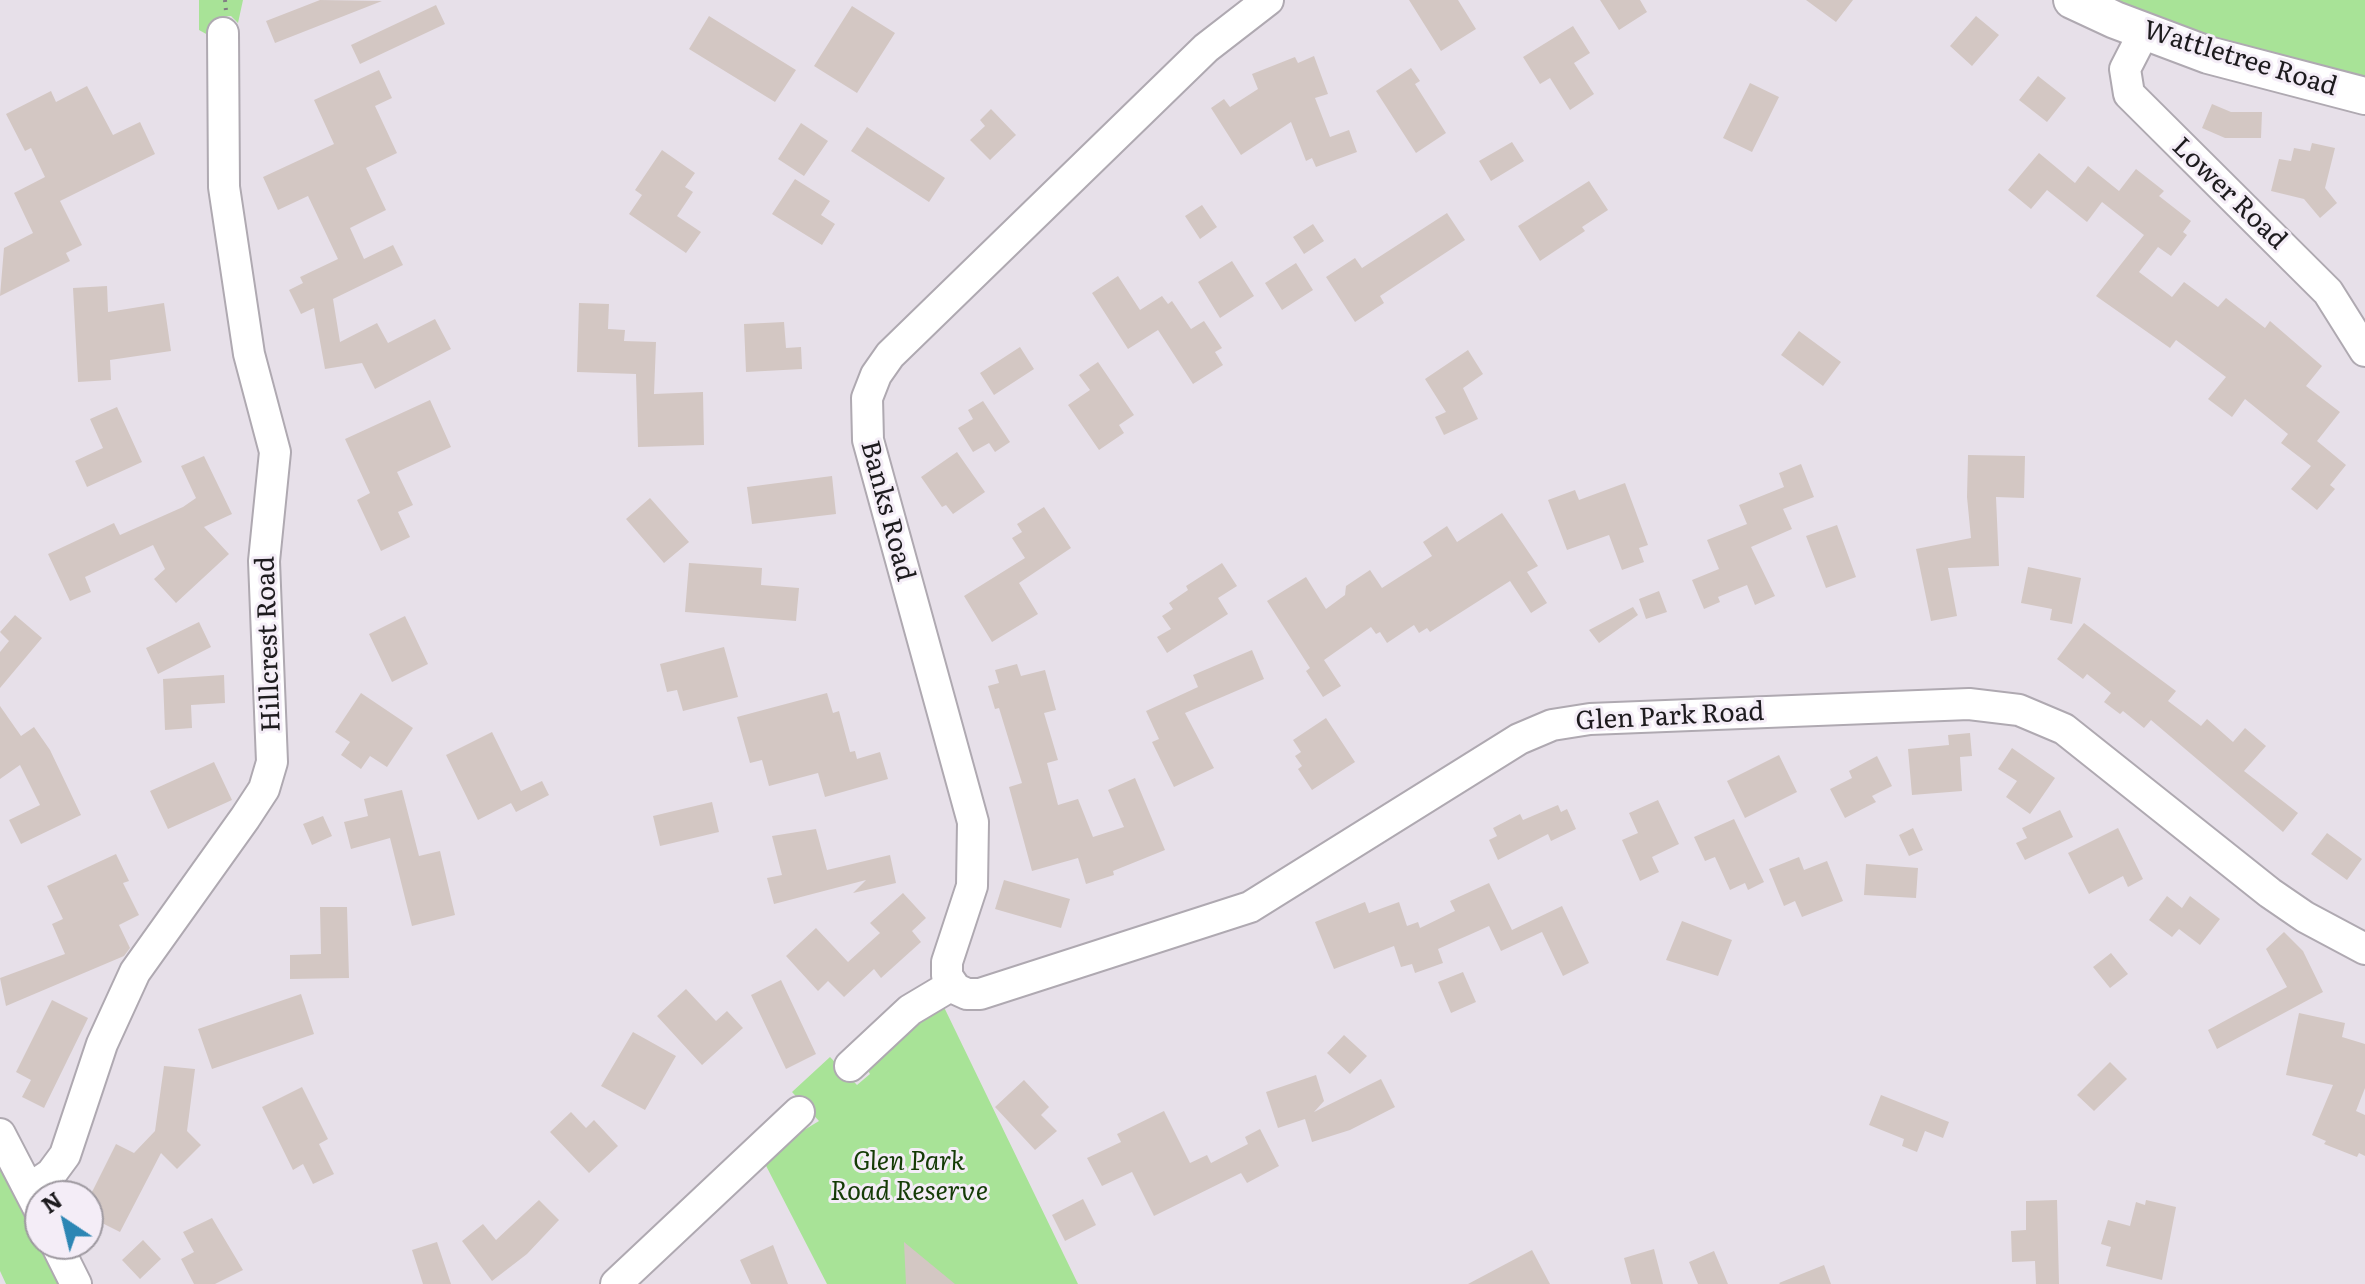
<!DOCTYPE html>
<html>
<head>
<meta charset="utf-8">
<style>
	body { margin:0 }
	#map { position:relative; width:2365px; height:1284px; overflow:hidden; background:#e7e0e9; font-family:Literata,serif }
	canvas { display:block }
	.north { position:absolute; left:24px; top:1180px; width:80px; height:80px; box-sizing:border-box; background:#f4edf7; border:2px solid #9e99a0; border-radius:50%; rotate:325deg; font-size:22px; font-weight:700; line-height:32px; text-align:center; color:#1d1b1e }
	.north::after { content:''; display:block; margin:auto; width:28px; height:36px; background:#2c86b4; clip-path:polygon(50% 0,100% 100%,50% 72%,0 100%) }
</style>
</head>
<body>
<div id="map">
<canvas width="2365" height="1284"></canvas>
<div class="north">N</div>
</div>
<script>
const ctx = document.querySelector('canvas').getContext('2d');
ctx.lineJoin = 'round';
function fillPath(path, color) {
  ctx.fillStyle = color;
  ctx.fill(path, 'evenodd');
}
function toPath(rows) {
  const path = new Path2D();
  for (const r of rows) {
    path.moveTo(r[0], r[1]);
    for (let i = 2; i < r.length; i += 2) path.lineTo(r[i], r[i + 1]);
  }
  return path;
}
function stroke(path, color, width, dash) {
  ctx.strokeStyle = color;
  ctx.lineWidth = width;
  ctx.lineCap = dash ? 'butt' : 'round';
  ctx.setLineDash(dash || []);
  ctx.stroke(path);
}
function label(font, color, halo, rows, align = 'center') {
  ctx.font = font + ' Literata,serif';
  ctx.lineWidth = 6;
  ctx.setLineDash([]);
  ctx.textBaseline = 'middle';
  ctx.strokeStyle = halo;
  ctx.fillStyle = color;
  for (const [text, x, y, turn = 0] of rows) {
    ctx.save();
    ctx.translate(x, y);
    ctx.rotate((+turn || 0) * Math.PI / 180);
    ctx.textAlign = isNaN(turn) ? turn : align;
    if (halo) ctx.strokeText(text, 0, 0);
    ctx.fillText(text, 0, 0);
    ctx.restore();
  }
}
fillPath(toPath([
	[199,0,243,0,238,23,231,16,220,17,211,25,208,35,199,30],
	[2098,0,2365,0,2365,85,2220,47],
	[942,1003,1078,1284,827,1284,761,1156,819,1121,792,1092,830,1057,857,1085,870,1074,865,1066],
	[0,1160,40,1244,63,1284,6,1284,0,1271]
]), '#a8e397');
fillPath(toPath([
	[320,0,382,1,275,43,266,21],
	[1409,0,1458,0,1476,29,1441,51],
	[1600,0,1640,0,1647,12,1619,30],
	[1806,0,1853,0,1836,22],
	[436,5,445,24,360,64,351,45],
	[852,6,895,33,857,93,814,66],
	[709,16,796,70,775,102,689,49],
	[1976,16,1999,35,1972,66,1950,46],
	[1573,26,1590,53,1574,63,1594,94,1570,110,1550,78,1540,84,1523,57],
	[1314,56,1328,94,1315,98,1330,137,1349,130,1357,152,1316,167,1312,158,1306,161,1291,122,1241,155,1211,108,1224,99,1230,107,1258,89,1252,74,1295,57,1298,63],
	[1411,68,1420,81,1415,84,1446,133,1416,153,1376,91],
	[379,70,392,98,375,106,397,153,366,168,386,210,350,228,364,259,393,245,403,265,333,299,340,342,377,323,388,343,435,319,451,349,375,389,362,363,325,369,314,308,301,314,289,290,303,283,300,277,338,259,308,196,278,210,263,177,334,144,314,100],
	[2038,76,2066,98,2047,122,2019,100],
	[1750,83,1779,97,1752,152,1723,138],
	[87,86,113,135,140,122,155,154,60,201,82,245,66,253,70,261,0,296,4,248,33,233,14,193,45,177,31,148,25,151,6,114,51,91,56,102],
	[2212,104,2231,112,2262,112,2261,138,2225,138,2202,128],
	[991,109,1016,135,990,160,970,140,985,126,980,120],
	[801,123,828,141,804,176,778,159],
	[867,127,945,178,929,202,851,151],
	[1512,142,1524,161,1491,181,1479,161],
	[2312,143,2335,148,2325,188,2337,203,2320,218,2304,199,2271,191,2279,159,2291,161,2294,148,2310,151],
	[662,150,695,173,685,187,693,192,677,216,701,232,686,253,629,214,642,195,635,190],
	[2039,153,2075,183,2088,166,2119,191,2136,169,2164,191,2159,196,2191,221,2183,232,2187,235,2171,256,2158,247,2139,272,2172,297,2184,282,2218,307,2226,298,2265,328,2270,321,2322,366,2306,386,2340,412,2317,441,2346,465,2330,485,2335,489,2317,510,2291,489,2311,466,2281,443,2288,434,2245,399,2232,417,2208,399,2226,377,2176,340,2170,348,2096,296,2144,235,2102,202,2087,222,2047,190,2031,209,2008,190],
	[795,179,830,201,821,215,835,224,822,245,772,214],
	[1589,181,1608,210,1582,227,1585,231,1540,261,1518,226],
	[1202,205,1217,227,1200,239,1185,216],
	[1447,213,1465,240,1380,296,1384,303,1355,322,1326,277,1355,258,1362,268],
	[1313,224,1324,241,1304,254,1293,237],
	[1232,261,1254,296,1220,318,1198,282],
	[1296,263,1313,290,1282,310,1265,283],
	[1118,276,1140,310,1162,296,1168,304,1172,301,1191,329,1204,321,1222,348,1215,352,1223,365,1193,384,1158,330,1128,349,1092,293],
	[107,286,108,312,164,303,171,351,110,360,111,380,78,382,73,288],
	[579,303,609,304,608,329,625,330,624,341,656,342,654,394,703,392,704,445,638,447,636,374,577,372],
	[784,322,786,348,801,347,802,369,746,372,744,324],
	[1799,331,1841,362,1823,386,1781,355],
	[1020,347,1034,369,994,395,980,373],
	[1468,350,1483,374,1463,388,1478,419,1444,435,1435,417,1446,412,1425,379],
	[1098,362,1134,415,1119,425,1124,433,1099,450,1068,405,1090,390,1079,375],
	[430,400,451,447,397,472,413,505,398,512,410,537,381,551,357,500,370,493,345,439],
	[983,401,1010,442,995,452,989,443,973,452,958,428,973,419,968,410],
	[117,407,142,462,87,487,75,461,103,448,90,419],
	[957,452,985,492,953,514,946,505,942,507,921,477],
	[1968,455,2025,456,2024,498,1996,497,1999,566,1948,568,1957,616,1931,621,1916,549,1971,538,1967,497],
	[204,456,232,514,204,527,229,554,176,603,154,579,165,569,153,545,85,577,91,592,70,601,48,554,114,523,120,535,183,507,196,498,181,466],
	[1801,464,1814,497,1783,509,1792,529,1751,547,1775,596,1755,605,1747,585,1718,597,1720,602,1704,609,1692,580,1719,569,1707,540,1747,524,1739,505,1784,487,1779,473],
	[832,476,836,514,752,524,747,487],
	[1625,483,1648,545,1639,548,1644,562,1622,570,1609,535,1567,550,1548,500,1575,490,1579,500],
	[650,498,689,542,664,563,626,519],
	[1044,507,1071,548,1019,583,1038,614,992,642,964,596,1025,558,1012,538,1022,532,1017,524],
	[1502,513,1538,566,1527,572,1547,603,1531,613,1510,581,1430,632,1427,628,1419,633,1414,625,1387,643,1380,632,1376,634,1371,627,1324,660,1341,686,1323,697,1306,671,1310,668,1267,601,1306,577,1326,609,1345,595,1346,586,1370,570,1382,588,1432,556,1423,542,1447,526,1457,542],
	[1837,525,1856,577,1826,588,1806,536],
	[689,563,762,568,761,585,799,588,796,621,685,612],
	[1222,563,1237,586,1218,598,1228,614,1167,653,1157,637,1171,629,1162,616,1173,609,1169,603,1188,590,1186,586],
	[2028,567,2081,578,2072,624,2050,620,2052,609,2021,603],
	[1659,591,1667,612,1646,619,1639,599],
	[1633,607,1638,615,1599,643,1589,630],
	[15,615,42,638,0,688,0,652,9,641,0,632],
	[405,616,428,664,392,682,369,634],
	[199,622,211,647,158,674,146,648],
	[2084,623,2176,691,2168,701,2201,726,2207,719,2233,742,2245,728,2266,746,2244,771,2298,813,2283,832,2151,720,2144,728,2123,711,2120,714,2104,702,2111,693,2087,674,2083,679,2057,659],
	[724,647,738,697,683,711,677,690,667,692,660,664],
	[1252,650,1264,679,1185,713,1214,768,1174,787,1152,742,1159,739,1146,711,1198,687,1193,675],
	[1017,664,1021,676,1045,670,1056,710,1044,713,1058,760,1047,763,1058,805,1078,799,1093,837,1124,827,1108,790,1135,778,1165,850,1113,871,1114,875,1086,884,1078,858,1032,871,1009,787,1022,783,999,708,995,709,988,686,999,683,995,670],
	[224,675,225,703,191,705,192,728,165,730,163,679],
	[361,693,413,728,387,767,370,756,361,769,341,755,350,742,335,732],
	[827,693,833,713,839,711,850,752,855,751,857,759,880,752,888,779,825,797,818,773,769,786,762,760,750,763,737,717],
	[0,706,21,736,34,727,50,750,81,815,21,844,9,820,40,805,20,765,0,779],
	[1326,718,1355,762,1312,790,1298,769,1302,766,1295,756,1301,752,1293,740],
	[492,732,521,791,542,781,549,795,516,812,511,803,478,820,446,755],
	[1970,733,1972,756,1960,757,1962,791,1912,795,1908,749,1949,745,1948,735],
	[2012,748,2055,778,2030,814,2006,797,2017,781,1998,769],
	[1779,755,1797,792,1745,818,1727,781],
	[1877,756,1892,786,1872,796,1876,802,1845,818,1830,789,1852,778,1849,771],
	[214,762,232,800,168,829,150,791],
	[402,790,419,856,440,851,455,915,412,926,390,838,351,849,344,822,368,816,364,799],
	[1658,800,1679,844,1652,857,1659,872,1640,881,1622,840,1638,833,1629,813],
	[712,802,719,832,660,846,653,816],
	[1558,805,1561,812,1567,809,1576,829,1551,841,1548,834,1498,860,1489,840,1497,836,1493,828,1520,814,1523,820],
	[2060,810,2073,837,2025,860,2016,843,2027,838,2022,828],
	[323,816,332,836,312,845,303,824],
	[1734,819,1764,882,1748,890,1745,883,1730,890,1715,857,1705,861,1694,837],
	[1913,828,1923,850,1909,856,1899,835],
	[2118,828,2143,879,2128,887,2123,876,2089,894,2068,853],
	[816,829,827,870,890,855,896,883,853,893,866,880,774,904,767,878,782,875,772,836],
	[2327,833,2362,859,2347,880,2311,854],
	[116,854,129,881,123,883,139,915,119,925,130,948,124,956,6,1006,0,978,65,954,52,924,63,919,47,886],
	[1799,857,1804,870,1827,861,1843,901,1802,917,1795,901,1784,906,1769,869],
	[1866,864,1918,868,1916,898,1864,895],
	[1004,880,1070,899,1061,928,995,909],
	[1489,883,1512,930,1562,906,1589,963,1563,976,1542,932,1501,951,1489,926,1438,949,1443,963,1415,973,1412,964,1401,967,1394,946,1334,969,1315,922,1365,902,1369,913,1399,902,1407,926,1418,922,1420,928,1455,911,1450,901],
	[903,893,926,918,912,931,921,942,881,978,874,969,844,997,828,981,818,991,786,956,816,928,848,962,880,933,870,923],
	[2167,896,2182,908,2190,896,2220,919,2200,945,2179,929,2172,937,2149,920],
	[320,907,347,907,349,978,290,979,290,955,321,954],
	[1682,921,1732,940,1718,976,1666,960],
	[2284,932,2303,951,2323,992,2217,1049,2208,1030,2287,987,2266,949],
	[2111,953,2128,974,2110,988,2093,967],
	[1463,972,1476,1002,1451,1013,1438,982],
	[781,980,816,1054,786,1069,751,995],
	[686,989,716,1021,727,1011,743,1028,702,1065,657,1016],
	[301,994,314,1034,212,1069,198,1029],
	[52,1000,88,1018,44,1108,22,1097,31,1080,16,1072],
	[2299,1013,2345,1023,2342,1037,2365,1044,2365,1088,2356,1111,2365,1115,2365,1156,2359,1153,2357,1157,2324,1144,2326,1141,2312,1135,2333,1085,2286,1075],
	[633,1032,676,1056,645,1110,601,1086],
	[1344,1035,1367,1056,1350,1074,1327,1053],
	[2110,1062,2127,1079,2094,1111,2077,1095],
	[164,1066,195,1069,187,1131,201,1145,177,1169,161,1153,120,1232,88,1216,88,1200,116,1144,134,1153,155,1131],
	[1316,1075,1324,1101,1314,1112,1381,1079,1395,1107,1350,1130,1312,1142,1305,1119,1278,1128,1266,1092],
	[1024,1080,1049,1107,1041,1115,1057,1131,1035,1150,995,1107],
	[302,1087,328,1139,319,1144,334,1174,313,1184,303,1164,293,1170,262,1107],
	[1881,1095,1949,1122,1943,1138,1925,1131,1917,1152,1902,1146,1904,1139,1869,1125],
	[1164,1111,1190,1163,1207,1155,1211,1163,1248,1144,1245,1137,1260,1129,1279,1166,1247,1183,1241,1173,1154,1216,1132,1172,1102,1186,1087,1158,1121,1142,1117,1134],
	[571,1112,586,1128,594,1120,618,1146,589,1173,550,1132],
	[1083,1199,1096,1225,1065,1241,1052,1215],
	[539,1200,559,1220,527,1254,492,1281,462,1241,483,1224,496,1240],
	[2057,1200,2059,1284,2036,1284,2035,1261,2012,1262,2011,1231,2026,1230,2026,1201],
	[2146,1200,2176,1207,2162,1280,2106,1266,2111,1247,2101,1244,2108,1220,2130,1226,2136,1202,2145,1205],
	[212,1218,243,1270,215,1284,194,1284,181,1259,194,1252,183,1232],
	[143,1240,161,1259,140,1279,122,1260],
	[437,1242,451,1284,423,1284,412,1250],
	[904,1242,955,1284,906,1284],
	[773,1245,788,1284,751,1284,740,1260],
	[1654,1249,1663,1284,1631,1284,1624,1258],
	[1532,1250,1550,1284,1468,1284],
	[1714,1251,1728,1284,1698,1284,1689,1262],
	[1824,1265,1831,1284,1780,1284,1779,1283]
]), '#d3c7c3');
const minor = toPath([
	[1268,0,1206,48,890,355,876,375,867,398,868,440,973,822,972,886,947,962,947,976,956,989,967,994,980,994,1250,907,1519,739,1552,725,1590,719,1969,704,2019,710,2064,729,2270,893,2305,917,2365,949],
	[2144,32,2125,69,2129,94,2328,292,2365,351],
	[850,1066,910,1010,952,985],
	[0,1134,40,1211],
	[29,1189,51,1174,65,1155,102,1044,135,972,245,818,264,789,272,762,264,561,275,452,249,354,224,187,223,33],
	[56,1244,76,1284],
	[616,1284,799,1112]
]);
const major = toPath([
	[2072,0,2115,20,2208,55,2365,96]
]);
stroke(minor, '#afa9b1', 34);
stroke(major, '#afa9b1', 40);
stroke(toPath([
	[225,0,226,11]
]), '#817d83', 4, [2, 6]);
stroke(minor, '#fff', 30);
stroke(major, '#fff', 36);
label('26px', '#1d1b1e', '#f4edf7', [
	["Wattletree Road",2240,59,17],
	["Lower Road",2229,194,44],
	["Banks Road",887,511,75],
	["Hillcrest Road",269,644,-92],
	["Glen Park Road",1670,717,-3]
]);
label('italic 26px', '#143b05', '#f4edf7', [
	["Glen Park",909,1162],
	["Road Reserve",909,1192]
]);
</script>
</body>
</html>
